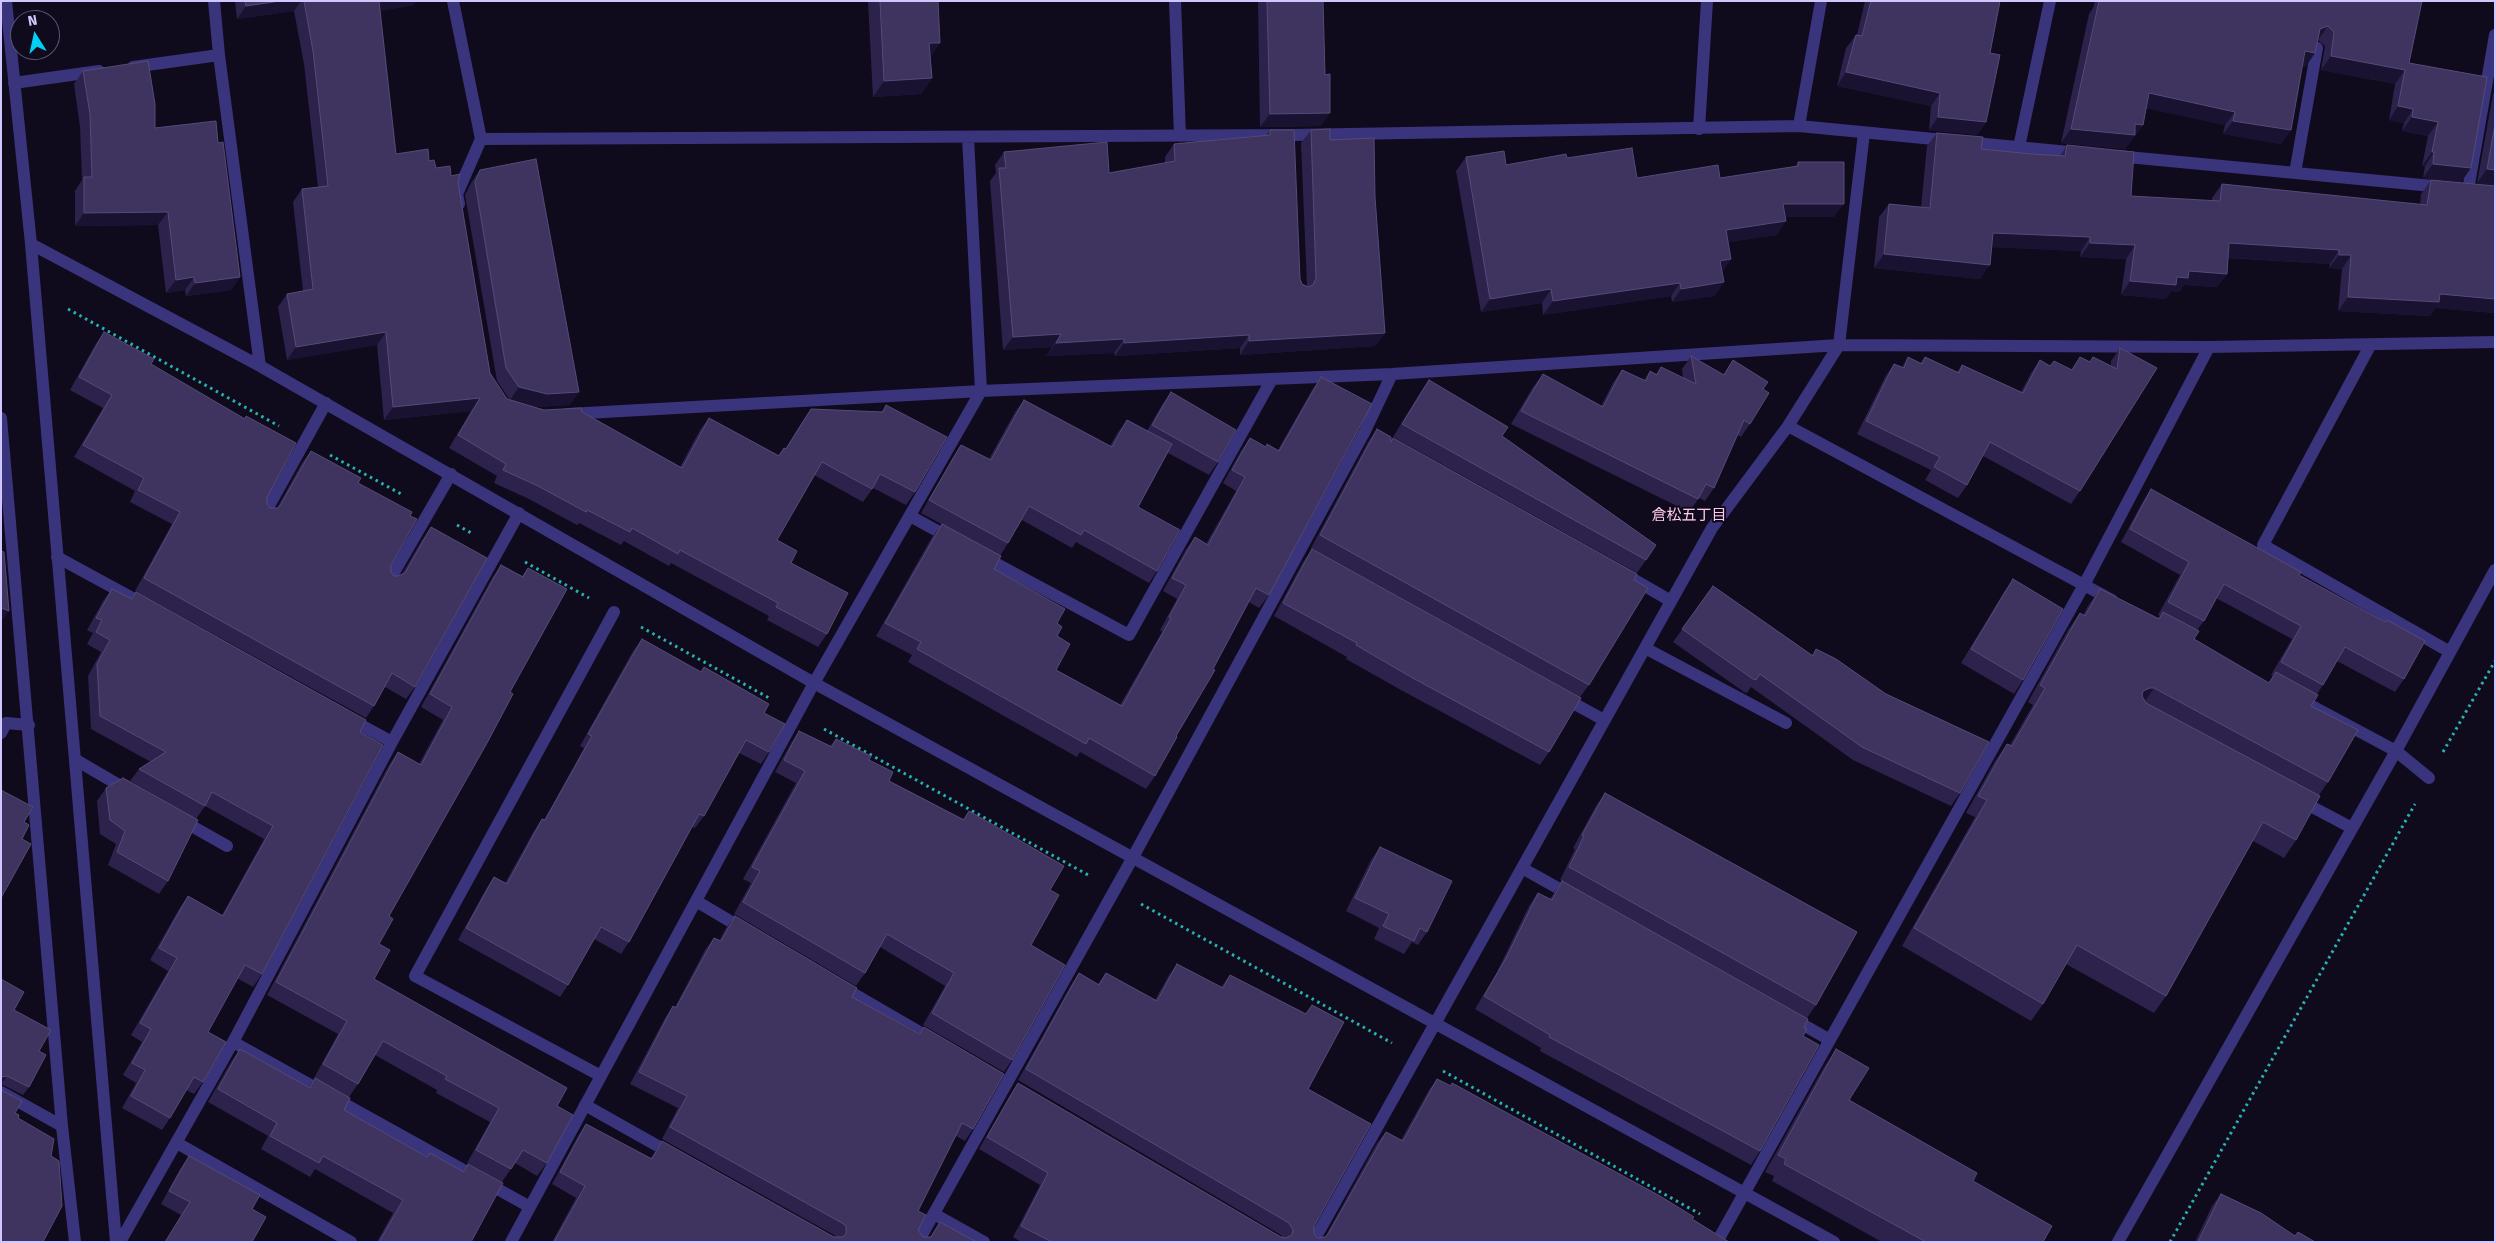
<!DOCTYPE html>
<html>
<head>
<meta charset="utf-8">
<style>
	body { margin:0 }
	#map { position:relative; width:2496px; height:1243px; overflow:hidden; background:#0f0b1d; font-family:"Fira Sans",sans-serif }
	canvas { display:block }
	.frame { position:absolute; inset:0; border:2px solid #d0c7ff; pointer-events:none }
	.north { position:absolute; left:10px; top:10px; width:50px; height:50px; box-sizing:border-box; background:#0f0b1d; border:1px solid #5c5677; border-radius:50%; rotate:350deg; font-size:14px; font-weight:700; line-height:20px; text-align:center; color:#d0c7ff }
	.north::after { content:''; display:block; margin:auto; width:18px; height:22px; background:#00cef2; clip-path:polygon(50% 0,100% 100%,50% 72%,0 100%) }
</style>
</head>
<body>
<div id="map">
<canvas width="2496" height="1243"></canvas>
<div class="frame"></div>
<div class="north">N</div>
</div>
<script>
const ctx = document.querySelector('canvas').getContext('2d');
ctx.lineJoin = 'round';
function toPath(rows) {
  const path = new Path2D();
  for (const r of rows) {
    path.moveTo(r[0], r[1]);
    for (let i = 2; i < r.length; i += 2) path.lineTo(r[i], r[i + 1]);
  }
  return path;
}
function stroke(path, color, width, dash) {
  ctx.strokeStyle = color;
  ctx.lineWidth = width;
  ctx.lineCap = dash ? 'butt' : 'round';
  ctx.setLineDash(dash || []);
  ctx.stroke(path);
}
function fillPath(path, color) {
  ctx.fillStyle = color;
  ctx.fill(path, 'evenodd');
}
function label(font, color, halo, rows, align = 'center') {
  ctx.font = font + ' "Fira Sans","Noto Sans JP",sans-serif';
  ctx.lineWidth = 4;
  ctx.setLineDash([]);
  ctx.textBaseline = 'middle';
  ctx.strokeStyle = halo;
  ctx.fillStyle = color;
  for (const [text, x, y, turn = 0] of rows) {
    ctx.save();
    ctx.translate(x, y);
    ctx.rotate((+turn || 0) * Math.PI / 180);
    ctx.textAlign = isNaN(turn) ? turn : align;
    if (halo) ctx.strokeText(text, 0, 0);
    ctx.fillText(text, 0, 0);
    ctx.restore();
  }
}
stroke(toPath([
	[68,309,279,426],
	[330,455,403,495],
	[457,525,473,534],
	[525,562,589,598],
	[641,627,771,699],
	[824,729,1090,876],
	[2443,752,2495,661],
	[1141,904,1392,1043],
	[1443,1071,1700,1214],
	[2170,1242,2415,804]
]), '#29b1af', 3, [2.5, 4]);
stroke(toPath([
	[265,513,326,403],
	[389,581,451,474]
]), '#3a347d', 12);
stroke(toPath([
	[6,1,31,244,116,1242],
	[214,1,219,55,260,366],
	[453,1,481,139,1293,135,1799,126,2079,153],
	[1175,1,1180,136],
	[133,67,219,55],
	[14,83,99,71],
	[1799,126,1821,1],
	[1699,129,1707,1],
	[2019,147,2050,1],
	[2117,156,2443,187],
	[2295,173,2317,48],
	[2468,190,2495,35],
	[459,204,457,194,481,139],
	[31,244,260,366,814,683,1834,1242],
	[2371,344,2263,545,2450,652],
	[568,414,981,391,1392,374,1839,345,2209,347,2495,342],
	[1,418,62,1126,75,1242],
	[1788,426,2112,600],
	[910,516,952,539],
	[982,556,1129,635,1272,379],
	[57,557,147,606],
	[1619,571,1671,601],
	[1645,648,1786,723],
	[1562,697,1604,720],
	[2297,698,2396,751,2429,778],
	[348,718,392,742],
	[1,733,6,723,29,725],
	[76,760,129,791],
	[2299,800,2352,828],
	[181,820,227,846],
	[1522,868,1572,896],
	[696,901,745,930],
	[840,986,933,1040],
	[1791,1018,1830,1040],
	[233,1042,530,1207],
	[601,1076,415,976,614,612],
	[1,1092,62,1126],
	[585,1105,672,1154],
	[177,1143,351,1242],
	[934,1214,984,1242],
	[120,1242,233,1042,392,742,519,513],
	[511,1242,814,683,981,391,968,137],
	[918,1242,1132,859,1365,431,1392,374],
	[1313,1242,1712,528,1788,426,1839,345,1864,133],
	[1717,1242,2084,585,2209,347],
	[2118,1242,2396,751,2495,570]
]), '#3a347d', 12);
fillPath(toPath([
	[235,1,416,1,413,5,380,11,396,154,429,161,436,168,451,176,458,183,490,373,507,399,510,400,497,381,465,195,471,183,480,170,570,405,538,407,515,401,544,410,582,412,680,467,700,430,709,418,778,455,784,448,785,449,802,422,811,409,881,412,886,405,915,492,906,505,873,488,863,502,814,475,777,540,791,563,827,634,818,647,767,620,769,616,671,563,669,566,624,541,621,545,579,523,577,525,529,499,494,483,497,476,449,448,471,411,384,420,377,345,287,360,278,307,287,294,303,291,293,202,302,189,318,187,304,64,294,11,237,19],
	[868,1,938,1,930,57,932,78,921,94,873,97],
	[1258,1,1323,1,1325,75,1321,126,1260,127],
	[1865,1,2000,1,1990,53,1986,122,1977,135,1929,130,1931,106,1837,86,1846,48,1856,35,1857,35],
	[2095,1,2422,1,2409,63,2471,168,2461,182,2423,178,2425,166,2422,166,2428,136,2402,131,2404,123,2389,120,2395,84,2321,70,2325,46,2318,40,2315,53,2306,66,2302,66,2291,130,2281,144,2223,134,2225,125,2146,108,2143,125,2125,149,2061,143,2089,14,2093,8],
	[83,71,155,128,218,143,240,277,231,290,186,296,185,290,166,293,158,225,75,226,75,191,82,180,80,127,74,84],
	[2495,91,2495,186,2477,183,2493,94],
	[1270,130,1300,279,1302,284,1307,286,1301,143,1311,130,1330,140,1375,197,1385,333,1375,346,1240,355,1240,348,1115,356,1114,353,1046,356,1052,347,1003,350,990,181,996,173,995,165,1004,152,1109,173,1165,163,1165,157,1174,144,1266,135],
	[1937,133,1981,149,2031,154,2060,156,2067,145,2131,196,2212,201,2212,198,2222,184,2420,205,2421,194,2431,180,2495,186,2495,313,2435,308,2430,316,2338,311,2342,269,2329,268,2330,264,2228,258,2227,274,2217,287,2184,285,2179,292,2171,291,2166,299,2121,295,2126,259,2080,257,2081,251,1991,247,1980,279,1874,268,1879,217,1889,204,1921,207,1927,146],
	[1466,157,1506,165,1637,178,1720,178,1795,167,1798,162,1834,217,1785,217,1777,235,1728,242,1731,259,1722,272,1724,282,1714,296,1672,302,1671,296,1543,315,1542,303,1481,312,1456,171],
	[104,332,151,364,267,497,267,504,270,508,277,508,302,463,311,451,358,483,410,516,391,565,391,572,394,576,398,576,402,574,422,540,431,527,415,687,406,699,385,687,374,706,366,718,135,591,172,524,130,502,135,491,74,457,103,408,70,390,95,345],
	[2120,348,2157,368,2080,491,2071,504,1983,456,1967,485,1958,498,1925,480,1931,470,1857,434,1885,377,1894,364,1902,367,1908,357,1920,363,1925,357,1957,372,1962,365,2021,392,2031,373,2040,360,2050,366,2071,370,2080,357,2090,362,2093,357,2111,366,2111,361],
	[1691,356,1723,375,1733,360,1763,389,1750,424,1741,437,1737,435,1714,488,1705,501,1699,498,1689,512,1511,424,1533,387,1543,374,1601,406,1613,383,1622,370,1644,380,1650,371,1656,374,1661,367,1683,378,1682,369],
	[1321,377,1269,595,1259,608,1249,602,1176,736,1155,776,1146,789,1080,752,1077,757,908,662,912,655,876,636,932,537,942,524,1057,623,1057,636,1056,670,1120,705,1162,632,1160,630,1177,599,1163,591,1185,551,1195,537,1206,544,1236,491,1223,483,1241,451,1250,438,1266,447,1278,450,1312,390],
	[1429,380,1502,436,1646,560,1637,573,1393,437,1420,393],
	[1171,392,1218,462,1209,475,1168,453,1138,507,1157,571,1149,583,1076,542,1072,548,1022,520,1008,543,1000,556,921,513,953,457,961,445,989,459,1015,412,1024,400,1110,446,1118,432,1127,420,1147,431,1162,405],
	[1377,429,1391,442,1634,580,1589,685,1580,697,1311,548,1368,442],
	[2151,489,2299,575,2404,679,2395,692,2337,661,2323,685,2317,694,2311,706,2328,782,2319,795,2296,840,2284,858,2253,841,2166,996,2154,1013,2066,964,2043,1004,2031,1021,1902,946,1975,817,1966,813,1995,761,2007,744,2010,745,2033,705,2028,702,2068,630,2080,613,2083,615,2088,606,2100,589,2158,618,2160,616,2158,615,2180,575,2121,542,2142,503],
	[2216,598,2292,639,2271,675,2273,676,2268,683,2194,639,2197,630,2204,621],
	[1312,549,1549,752,1540,765,1401,690,1346,659,1347,657,1274,616,1303,562],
	[501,565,522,576,528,568,510,692,389,916,379,944,374,979,557,1106,547,1163,537,1176,515,1163,502,1182,467,1163,490,1122,436,1093,437,1090,375,1055,358,1084,349,1097,314,1078,338,1034,267,995,389,765,398,752,419,764,443,720,421,707,492,578],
	[2013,579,2023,680,2014,694,1961,663,2004,592],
	[1713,586,1812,655,1816,649,1960,793,1951,806,1853,760,1751,687,1747,693,1744,692,1673,642],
	[112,589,131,599,136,592,360,732,262,974,253,987,237,978,208,1032,203,1082,194,1094,186,1090,170,1118,162,1130,122,1108,136,1083,123,1075,142,1042,131,1035,168,971,150,960,179,909,188,896,222,915,264,839,205,806,196,819,130,781,139,769,151,762,91,729,88,676,101,652,87,644,93,633,87,630,103,601],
	[642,639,701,672,704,667,764,713,769,752,761,764,739,753,704,816,695,828,692,827,629,942,621,954,594,939,568,985,560,997,458,940,486,889,494,877,505,883,534,831,542,819,544,820,584,748,580,746,633,651],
	[799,731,830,746,836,739,869,760,889,781,963,819,969,811,1050,890,1031,945,1012,1060,1004,1072,923,1025,945,986,880,947,865,973,856,986,734,914,751,883,743,879,796,783,775,772,791,743],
	[106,788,168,881,159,894,108,865,116,844,100,834,97,801],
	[1605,793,1816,1005,1807,1018,1560,880,1575,849,1573,848,1596,806],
	[1380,847,1427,932,1418,945,1412,942,1404,954,1374,939,1379,928,1346,911,1371,860],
	[1562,881,1804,1028,1803,1036,1760,1151,1751,1165,1540,1051,1541,1048,1475,1009,1497,972,1529,906,1538,893,1550,899],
	[735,916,852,997,920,1033,924,1027,973,1129,965,1141,956,1136,918,1211,918,1230,923,1237,930,1237,940,1222,976,1242,552,1242,576,1198,552,1184,578,1136,586,1124,650,1159,662,1141,834,1237,836,1237,834,1235,662,1139,678,1108,630,1084,665,1018,673,1006,675,1007,705,950,714,938,719,941,726,928],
	[1177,964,1221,987,1230,975,1305,1014,1312,1005,1308,1089,1314,1234,1318,1238,1325,1237,1377,1143,1386,1132,1401,1140,1429,1090,1437,1079,1692,1219,1729,1242,1021,1242,1013,1237,1040,1185,979,1149,1010,1095,1018,1083,1283,1238,1281,1235,1018,1080,1071,985,1079,973,1098,984,1106,973,1155,1000,1169,975],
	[14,1010,39,1051,29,1087,23,1095,1,1084],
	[240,1049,309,1087,315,1078,344,1110,427,1157,430,1153,463,1172,468,1164,471,1242,377,1242,393,1213,315,1169,310,1177,261,1149,268,1136,208,1102,231,1062],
	[1836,1049,1849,1100,1973,1181,2043,1242,1882,1242,1772,1181,1774,1176,1765,1172,1824,1067],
	[189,1156,252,1209,252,1242,165,1242,181,1215,161,1204,180,1169],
	[2221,1194,2295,1236,2315,1242,2195,1242,2212,1206]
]), '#2c224c');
fillPath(toPath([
	[280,1,301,1,294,11,237,19,246,6],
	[378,1,416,1,413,5,370,13],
	[2328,26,2318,40,2320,29],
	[929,43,940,43,929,59],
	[2305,51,2315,53,2306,66,2295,64],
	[2331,56,2405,70,2395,84,2321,70],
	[1846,72,1940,93,1931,106,1837,86],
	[932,78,921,94,873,97,884,81],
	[2149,93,2235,112,2225,125,2140,107],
	[2398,106,2413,109,2404,123,2389,120],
	[1330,113,1321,126,1260,127,1270,114],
	[1938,117,1986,122,1977,135,1929,130],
	[2412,117,2438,122,2428,136,2402,131],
	[2233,121,2291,130,2281,144,2223,134],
	[2135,124,2143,125,2125,149,2061,143,2071,129],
	[2432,152,2434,152,2425,166,2422,166],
	[2433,164,2471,168,2461,182,2423,178],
	[2487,169,2495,170,2495,186,2477,183],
	[1783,204,1844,204,1834,217,1774,217],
	[168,212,158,225,75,226,84,213],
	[1786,221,1777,235,1717,244,1726,230],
	[1993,233,2090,237,2081,251,1983,247],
	[2090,243,2135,245,2126,259,2080,257],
	[2229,243,2339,250,2330,264,2219,257],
	[1884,254,1990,265,1980,279,1874,268],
	[2339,255,2351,255,2342,269,2329,268],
	[1731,259,1722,272,1720,261],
	[2189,271,2227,274,2217,287,2184,285,2179,292,2171,291,2166,299,2121,295,2130,281,2177,277],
	[194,277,185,290,166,293,176,280],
	[240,277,231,290,186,296,195,283],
	[1724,282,1714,296,1672,302,1681,289],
	[1680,283,1671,296,1543,315,1553,301],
	[1551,289,1542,303,1481,312,1490,299],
	[2440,294,2495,299,2495,313,2435,308,2430,316,2338,311,2348,297],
	[386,332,377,345,287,360,296,347],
	[1385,333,1375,346,1240,355,1249,341],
	[1061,334,1052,347,1003,350,1013,337],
	[1249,335,1240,348,1115,356,1124,343],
	[1124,339,1114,353,1046,356,1056,343],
	[519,387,579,392,570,405,538,407,510,400],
	[480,398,471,411,384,420,393,407],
	[1,608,9,611,1,622],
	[2150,688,2154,688,2142,706,2137,705,2143,691],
	[7,1076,1,1084,1,1078,2,1077]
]), '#191231');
const building = toPath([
	[245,1,280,1,246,6,245,1],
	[304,1,379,1,396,154,428,149,429,161,434,160,436,168,450,166,451,176,460,174,458,183,490,373,507,399,544,410,581,408,582,412,682,468,709,418,779,456,784,448,786,449,811,409,883,412,886,405,947,437,915,492,880,474,872,489,822,462,777,540,797,551,791,563,848,593,827,634,776,607,778,603,680,550,678,554,632,528,630,532,587,510,586,512,538,486,503,470,506,464,458,435,480,398,393,407,386,332,296,347,287,294,313,289,302,189,328,186,313,51,304,1],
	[880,1,938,1,940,43,929,43,932,78,884,81,880,1],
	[1267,1,1323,1,1325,75,1330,74,1330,113,1270,114,1267,1],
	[1871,1,2000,1,1990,53,2000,55,1986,122,1938,117,1940,93,1846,72,1856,35,1862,36,1871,1],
	[2099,1,2422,1,2409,63,2487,77,2471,168,2433,164,2434,152,2432,152,2438,122,2412,117,2413,109,2398,106,2405,70,2331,56,2334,32,2328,26,2320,29,2315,53,2305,51,2291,130,2233,121,2235,112,2149,93,2143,125,2135,124,2135,135,2071,129,2099,1],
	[148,61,155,104,155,128,216,121,218,143,223,142,240,277,195,283,194,277,176,280,168,212,84,213,84,177,92,177,90,114,83,71,148,61],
	[2495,125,2495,170,2487,169,2495,125],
	[1330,129,1330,140,1374,138,1375,197,1385,333,1249,341,1249,335,1124,343,1124,339,1056,343,1061,334,1013,337,999,168,1006,168,1004,152,1107,142,1109,173,1175,161,1174,144,1270,135,1270,130,1294,130,1300,279,1302,284,1308,287,1313,285,1316,278,1311,130,1330,129],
	[1937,133,1983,137,1981,149,2031,154,2065,156,2067,145,2134,152,2131,196,2220,201,2222,184,2427,205,2431,180,2495,186,2495,299,2440,294,2439,302,2348,297,2351,255,2339,255,2339,250,2229,243,2227,274,2189,271,2188,278,2177,277,2176,285,2130,281,2135,245,2090,243,2090,237,1993,233,1990,265,1884,254,1889,204,1930,208,1937,133],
	[1632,148,1637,178,1718,165,1720,178,1798,166,1798,162,1844,162,1844,204,1783,204,1786,221,1726,230,1731,259,1720,261,1724,282,1681,289,1680,283,1553,301,1551,289,1490,299,1466,157,1504,151,1506,165,1566,154,1567,158,1632,148],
	[536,159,579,392,547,394,519,387,506,368,475,182,480,170,536,159],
	[104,332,154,359,151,364,245,419,246,416,296,443,267,497,267,504,270,508,278,508,281,504,311,451,361,478,358,483,412,512,410,516,417,519,391,565,391,572,394,576,398,576,405,573,431,527,487,558,415,687,392,673,374,706,144,578,180,512,138,490,144,478,83,445,112,395,79,377,104,332],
	[2120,348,2157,368,2080,491,1990,442,1967,485,1934,467,1940,457,1866,421,1894,364,1904,368,1908,357,1922,364,1925,357,1959,373,1962,365,2023,393,2040,360,2050,366,2054,361,2072,370,2080,357,2090,362,2093,357,2117,369,2120,348],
	[1691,356,1724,375,1733,360,1768,382,1763,389,1769,393,1750,424,1744,420,1714,488,1706,484,1698,499,1521,411,1543,374,1603,407,1622,370,1646,381,1650,371,1657,375,1661,367,1696,384,1691,356],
	[1321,377,1372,404,1269,595,1256,588,1213,669,1215,670,1176,736,1177,737,1155,776,1089,738,1086,744,917,649,921,642,885,623,942,524,1001,556,994,569,1065,609,1057,623,1062,627,1057,636,1070,644,1056,670,1122,706,1171,618,1169,617,1186,585,1172,578,1195,537,1208,545,1245,477,1232,470,1250,438,1266,447,1267,444,1279,451,1321,377],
	[1429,380,1508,427,1502,436,1656,545,1646,560,1402,424,1429,380],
	[1171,392,1236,430,1218,462,1152,425,1171,392],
	[1024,400,1112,447,1127,420,1172,444,1138,507,1180,530,1157,571,1084,530,1081,535,1029,506,1008,543,929,500,961,445,991,460,1024,400],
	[1377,429,1391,437,1391,442,1393,438,1637,574,1634,580,1648,588,1589,685,1320,535,1377,429],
	[2151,489,2301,572,2299,575,2385,622,2387,620,2425,641,2404,679,2345,647,2323,685,2281,662,2301,626,2224,584,2204,621,2168,602,2189,562,2130,529,2151,489],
	[1312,549,1581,698,1549,752,1411,677,1356,645,1357,643,1283,603,1312,549],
	[1,551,4,552,9,611,1,608,1,551],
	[501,565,523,577,528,568,567,589,510,692,513,694,487,743,389,916,393,919,379,944,390,950,374,979,567,1088,557,1106,573,1115,547,1163,523,1150,511,1169,476,1150,499,1108,445,1079,447,1076,383,1041,358,1084,323,1064,347,1021,276,982,398,752,421,765,452,707,430,694,501,565],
	[2013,579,2063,609,2023,680,1971,649,2013,579],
	[1713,586,1813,656,1816,649,1836,659,1886,694,1989,742,1960,793,1862,747,1760,674,1756,680,1753,679,1682,629,1713,586],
	[112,589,132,599,136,592,366,720,360,732,383,745,262,974,245,965,208,1032,226,1042,203,1082,194,1077,170,1118,131,1096,145,1070,132,1063,151,1029,140,1023,177,958,159,948,188,896,223,916,273,826,212,792,205,806,139,769,166,752,100,716,97,664,110,640,96,632,102,620,96,618,112,589],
	[2100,589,2159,619,2163,612,2199,631,2194,639,2269,683,2276,672,2318,695,2311,706,2358,730,2328,782,2154,688,2150,688,2143,691,2142,696,2146,703,2320,796,2296,840,2263,822,2166,996,2077,945,2043,1004,1914,928,1987,800,1978,796,2007,744,2012,746,2045,688,2040,685,2080,613,2085,616,2100,589],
	[642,639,701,672,704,667,769,704,764,713,785,724,769,752,746,740,704,816,699,814,629,942,601,927,568,985,466,928,494,877,507,884,542,819,545,820,592,736,588,734,642,639],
	[799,731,832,747,836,739,871,756,869,760,893,772,889,781,964,820,969,811,1064,866,1050,890,1059,895,1031,945,1065,965,1012,1060,932,1013,954,973,887,934,865,973,743,902,760,871,752,867,805,771,784,760,799,731],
	[123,778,198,820,168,881,117,852,125,831,110,820,106,788,123,778],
	[1,790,33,807,24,822,29,825,22,839,31,844,1,898,1,790],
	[1605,793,1857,932,1816,1005,1569,867,1584,836,1582,835,1605,793],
	[1380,847,1452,881,1427,932,1420,928,1414,941,1383,926,1389,914,1355,898,1380,847],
	[1562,881,1808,1019,1804,1028,1807,1029,1803,1036,1819,1045,1760,1151,1549,1037,1550,1035,1484,996,1506,958,1538,893,1552,900,1562,881],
	[735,916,857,988,852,997,920,1034,924,1027,1004,1074,973,1129,962,1123,918,1211,926,1215,918,1230,923,1237,931,1237,940,1222,976,1242,554,1242,585,1186,560,1172,586,1124,652,1159,662,1141,834,1237,842,1237,846,1234,846,1226,842,1223,670,1127,687,1096,639,1072,673,1006,676,1008,714,938,721,941,735,916],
	[1177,964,1223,988,1230,975,1306,1014,1312,1005,1344,1022,1308,1089,1371,1124,1314,1226,1314,1234,1318,1238,1325,1237,1328,1234,1386,1132,1403,1141,1437,1079,1451,1086,1452,1083,1660,1196,1694,1217,1692,1219,1729,1242,1052,1242,1021,1226,1048,1173,987,1137,1018,1083,1281,1237,1286,1238,1292,1235,1293,1230,1289,1223,1026,1069,1079,973,1099,985,1106,973,1157,1001,1177,964],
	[1,979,24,992,14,1010,51,1030,39,1051,46,1055,29,1087,7,1076,2,1077,1,1079,1,979],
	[240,1049,310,1088,315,1078,350,1098,344,1110,427,1157,430,1153,464,1172,468,1164,503,1183,471,1242,379,1242,403,1200,323,1156,319,1163,270,1136,277,1123,218,1089,240,1049],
	[1836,1049,1869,1068,1849,1100,1977,1173,1973,1181,2052,1226,2043,1242,1926,1242,1784,1164,1786,1159,1778,1155,1836,1049],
	[1,1088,3,1091,22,1101,15,1113,19,1115,18,1118,54,1139,51,1156,59,1161,62,1206,43,1242,1,1242,1,1088],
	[189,1156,260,1195,252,1209,266,1217,252,1242,165,1242,190,1202,169,1191,189,1156],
	[2221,1194,2261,1213,2295,1236,2298,1232,2315,1242,2198,1242,2221,1194]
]);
fillPath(building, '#3e345f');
stroke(building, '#554b78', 1);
label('15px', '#ffc9e9', '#0f0b1d', [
	["倉松五丁目",1689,516]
]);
</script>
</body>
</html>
